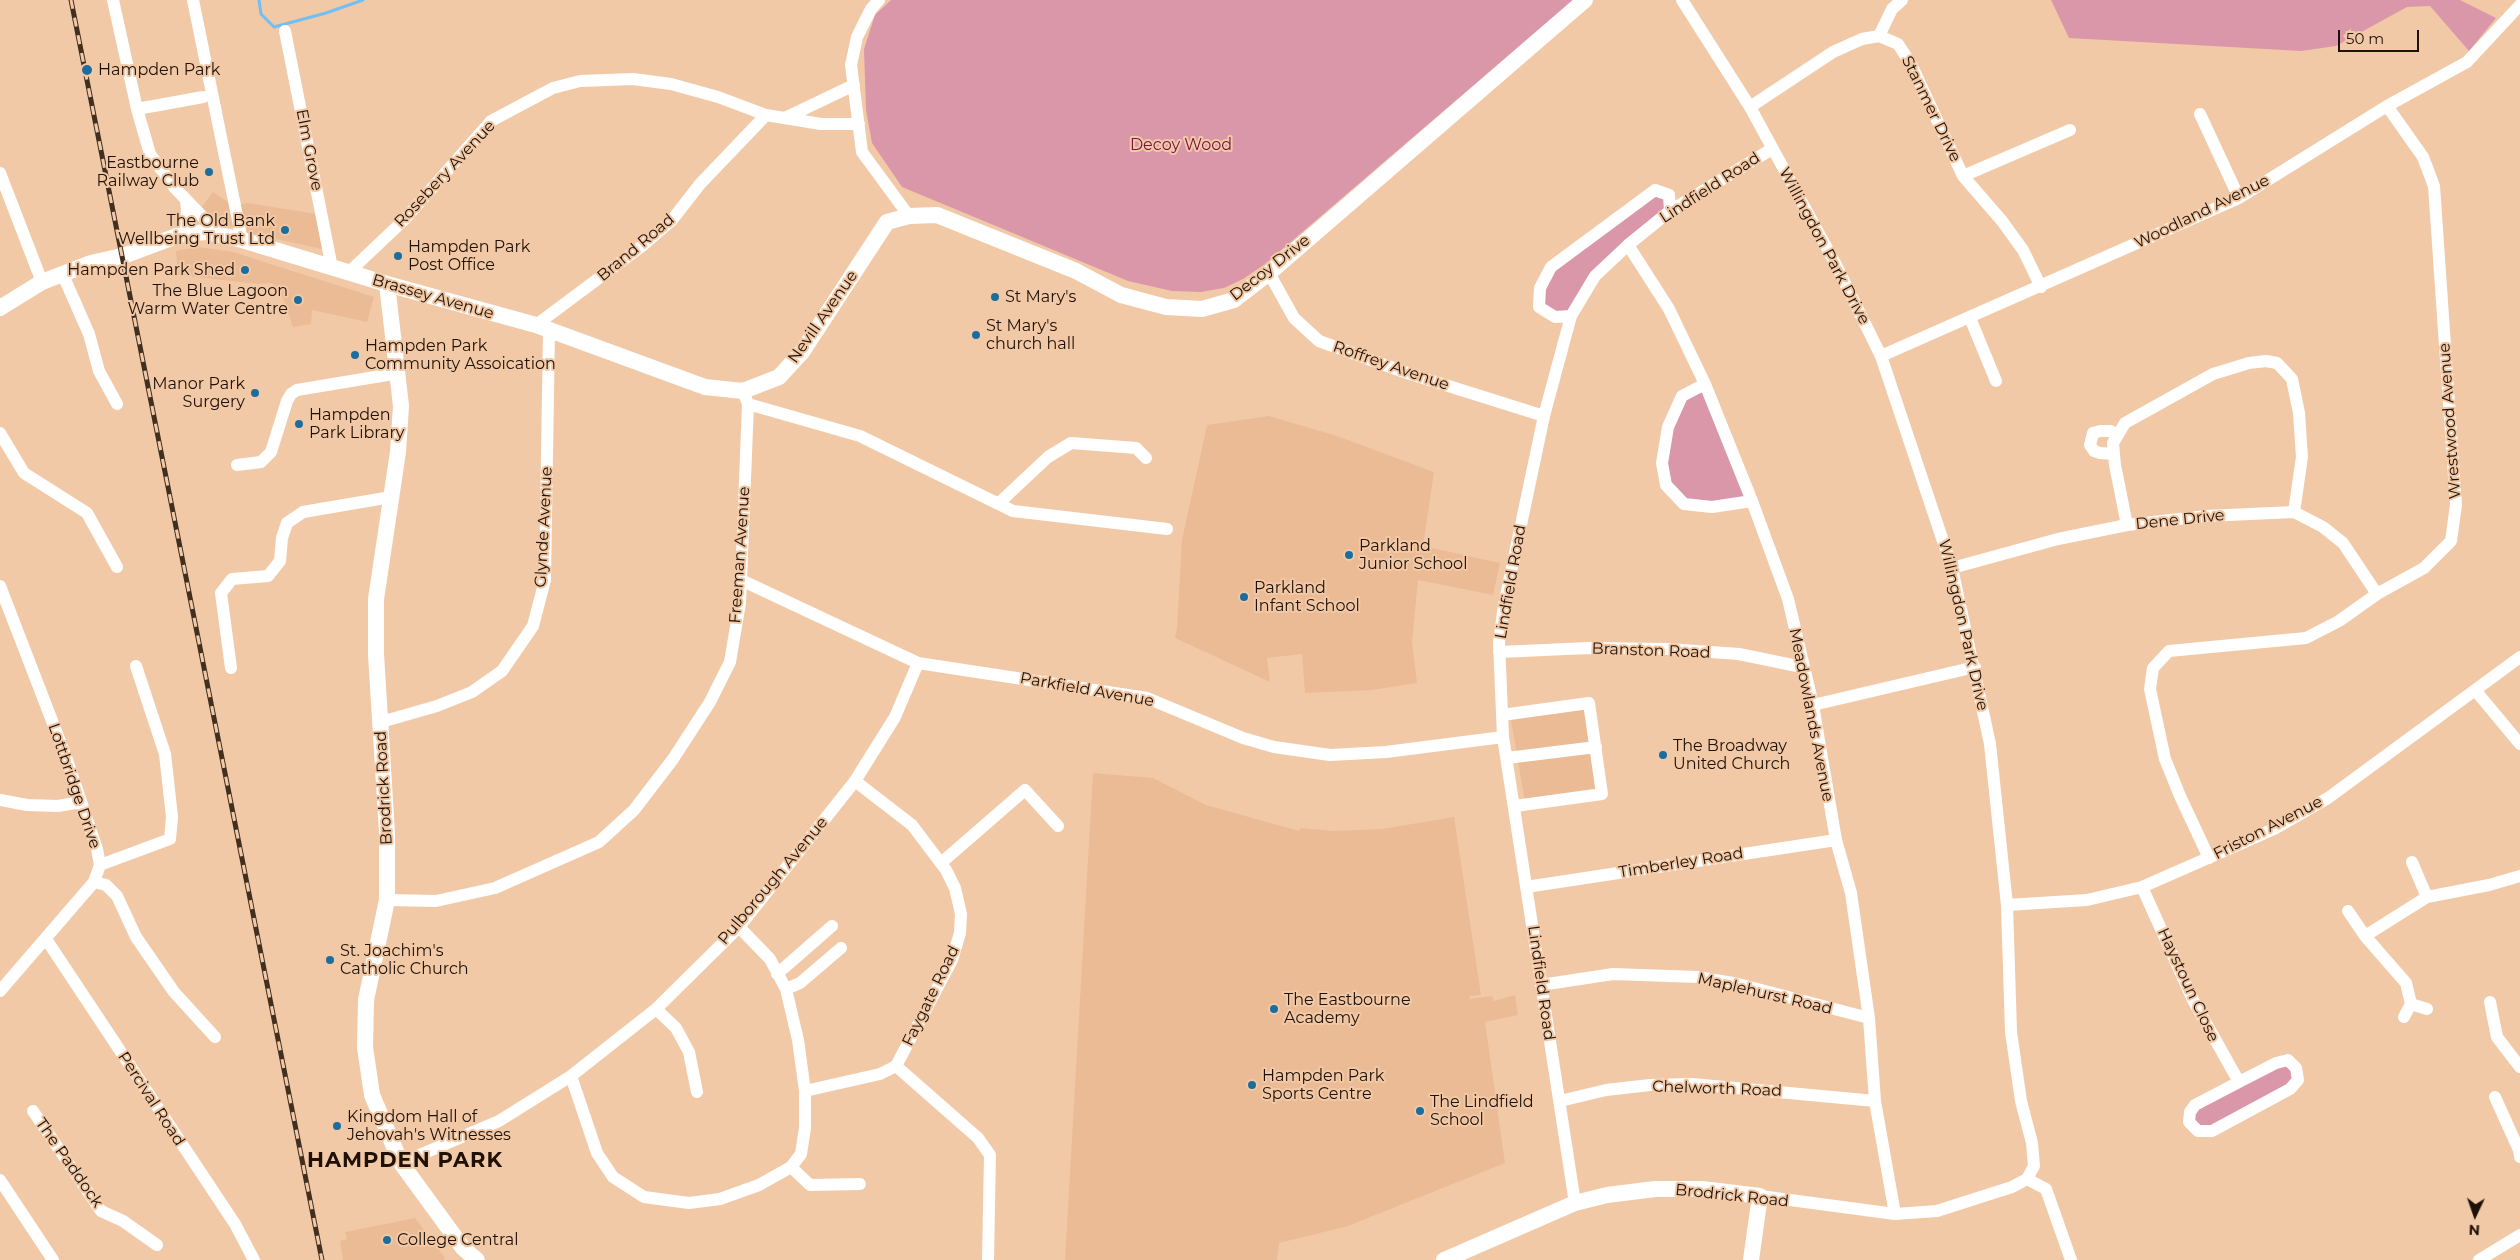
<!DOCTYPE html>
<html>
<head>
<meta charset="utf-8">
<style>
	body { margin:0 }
	#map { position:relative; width:2520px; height:1260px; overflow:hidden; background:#f2c9a7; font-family:Montserrat,sans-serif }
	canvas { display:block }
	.north { position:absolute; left:2450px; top:1190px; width:50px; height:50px; -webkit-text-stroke:4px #f2c9a7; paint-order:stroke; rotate:183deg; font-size:14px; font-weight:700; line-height:20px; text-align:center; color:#1f1105 }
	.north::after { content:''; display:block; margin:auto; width:18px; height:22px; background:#1f1105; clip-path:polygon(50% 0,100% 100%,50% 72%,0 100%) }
	.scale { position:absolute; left:2338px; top:30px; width:81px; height:22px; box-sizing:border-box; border:2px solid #1f1105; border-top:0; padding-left:6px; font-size:15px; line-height:18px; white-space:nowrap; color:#1f1105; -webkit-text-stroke:4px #f2c9a7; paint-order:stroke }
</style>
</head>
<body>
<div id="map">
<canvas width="2520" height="1260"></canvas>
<div class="north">N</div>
<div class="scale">50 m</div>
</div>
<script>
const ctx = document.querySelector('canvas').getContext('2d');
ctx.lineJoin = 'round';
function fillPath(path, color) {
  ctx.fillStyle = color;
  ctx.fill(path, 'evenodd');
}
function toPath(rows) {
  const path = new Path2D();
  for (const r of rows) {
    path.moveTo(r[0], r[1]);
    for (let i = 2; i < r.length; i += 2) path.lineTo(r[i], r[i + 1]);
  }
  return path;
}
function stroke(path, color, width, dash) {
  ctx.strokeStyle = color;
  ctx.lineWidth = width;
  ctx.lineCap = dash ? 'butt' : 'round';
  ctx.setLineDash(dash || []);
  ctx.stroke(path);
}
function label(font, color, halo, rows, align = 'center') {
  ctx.font = font + ' Montserrat,sans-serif';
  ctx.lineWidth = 4;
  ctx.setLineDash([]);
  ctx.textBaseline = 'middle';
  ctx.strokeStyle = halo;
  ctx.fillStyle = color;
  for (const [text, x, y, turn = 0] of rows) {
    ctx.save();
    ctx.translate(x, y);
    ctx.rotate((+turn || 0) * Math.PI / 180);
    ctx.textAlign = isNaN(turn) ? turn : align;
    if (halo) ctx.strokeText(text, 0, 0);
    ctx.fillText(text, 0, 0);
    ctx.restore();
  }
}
fillPath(toPath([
	[213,192,234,206,247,203,317,214,322,249,244,232,224,224,201,208],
	[198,247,233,252,374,297,367,322,312,310,311,324,293,327,280,290,272,283,258,284,178,275,176,251],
	[1269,416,1337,436,1434,472,1423,546,1500,563,1493,595,1418,580,1412,642,1417,683,1372,690,1305,693,1302,654,1267,658,1270,682,1175,638,1177,628,1182,540,1207,425],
	[1587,707,1600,789,1525,802,1511,720],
	[1093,773,1153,778,1206,805,1299,831,1300,828,1333,831,1382,829,1454,817,1481,995,1470,996,1469,999,1492,996,1494,1001,1515,995,1518,1015,1485,1022,1505,1163,1348,1226,1279,1243,1277,1260,1065,1260],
	[415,1218,445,1258,444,1260,343,1260,340,1241,347,1239,345,1232]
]), '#ebbb95');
fillPath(toPath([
	[891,0,1573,0,1265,264,1243,279,1224,288,1201,292,1172,291,1128,281,902,187,872,143,866,110,864,49,875,15],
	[2051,0,2460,0,2496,18,2469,51,2430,6,2407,7,2336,46,2301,51,2069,38],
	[1655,190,1669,195,1670,211,1595,276,1571,316,1539,307,1551,267],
	[1705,384,1752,501,1684,504,1666,485,1668,427,1682,396],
	[2276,1063,2296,1068,2290,1089,2198,1131,2190,1112]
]), '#db97aa');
stroke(toPath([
	[259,0,261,14,274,27,326,13,363,0]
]), '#71bff5', 3);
stroke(toPath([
	[113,0,137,109,150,154,174,187,219,234],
	[193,0,242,240],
	[879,0,871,9,857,37,851,65,862,152,909,216],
	[1682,0,1750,107,1835,263,1881,356,1952,568,1990,744,2007,905,2011,1032,2021,1101,2032,1143,2034,1166,2027,1179,2012,1187,1937,1211,1895,1214,1760,1196],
	[285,31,332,268],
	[1879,36,1892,9,1902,0],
	[1750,107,1833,52,1862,39,1879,36,1898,44,1911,64,1963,176,2002,221,2023,250,2041,287],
	[137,109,203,97],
	[2200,114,2239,198],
	[785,118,854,85],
	[0,173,42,282],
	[1963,176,2070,130],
	[182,234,187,211,186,200],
	[1628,245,1669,309,1705,384,1752,501,1788,599,1813,705,1836,840,1851,893,1869,1018,1875,1101,1895,1214],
	[348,273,404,220,491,121,553,88,580,81,633,79,671,84,718,97,766,115,821,124,859,124],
	[1269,273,1294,318,1319,341,1407,373,1544,416],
	[63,275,89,334,99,371,117,404],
	[1571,316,1555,317,1539,307,1540,288,1551,267,1655,190,1669,195,1670,211],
	[1970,318,1996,381],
	[536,325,642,246,672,220,700,184,766,115],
	[1881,356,2239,198,2387,106,2467,62,2520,5],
	[1705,384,1682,396,1668,427,1662,463,1666,485,1684,504,1712,507,1752,501],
	[748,404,860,436,1013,511,1167,529],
	[0,433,24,473,87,513,117,567],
	[2114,454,2100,453,2094,451,2090,445,2093,433,2100,431,2111,431,2116,436],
	[237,465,261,462,271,452,287,401,291,394,297,390,399,373],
	[999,503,1048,457,1071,443,1136,448,1146,458],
	[2127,525,2115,465,2113,443,2125,423,2213,374,2249,363,2266,361,2277,363,2292,379,2299,413,2302,457,2294,512],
	[1952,568,2058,539,2127,525,2206,516,2294,512,2323,527,2343,543,2377,594],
	[741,580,918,663,1147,698,1243,738,1274,747,1330,755,1386,752,1503,737],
	[0,586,66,757,97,849,100,865,94,882,0,991],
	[1499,652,1589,648,1668,649,1739,654,1802,667],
	[231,668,221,593,232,579,268,576,280,561,282,538,287,523,303,512,391,497],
	[2475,690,2520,744],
	[1813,705,1975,667],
	[1502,715,1589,703,1602,794,1515,806],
	[381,722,437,706,472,692,502,671,533,626,545,580,549,330],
	[1507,758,1596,747],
	[0,800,27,805,58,806,81,802],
	[2209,858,2180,796,2165,759,2150,689,2153,668,2169,651,2306,638,2339,621,2377,594,2424,568,2451,541,2456,505,2434,186,2423,157,2387,106],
	[2412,862,2427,897,2489,885,2520,876],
	[941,863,1025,790,1058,826],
	[100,865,170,839,172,817,165,754,136,666],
	[94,882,106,885,117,896,136,937,156,966,174,992,215,1037],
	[1526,887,1836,840],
	[2142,887,2193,1000,2239,1082,2276,1063,2288,1060,2296,1068,2298,1080,2290,1089,2212,1131,2198,1131,2189,1122,2190,1112,2195,1105,2239,1082],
	[387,900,436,901,495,888,599,842,634,810,673,759,710,702,730,662,740,603,741,580,748,404,743,391],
	[2007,905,2087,900,2142,887,2274,829,2328,798,2520,657],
	[2348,911,2365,936,2406,983,2411,1004,2404,1017],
	[2365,936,2427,897],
	[46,939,235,1224,254,1260],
	[777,974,832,926],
	[1541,985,1613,974,1698,977,1738,984,1869,1018],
	[786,989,800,983,841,948],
	[2490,1002,2497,1037,2520,1067],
	[2411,1004,2427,1009],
	[656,1009,676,1028,689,1052,697,1092],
	[896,1066,978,1138,990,1155,988,1260],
	[571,1076,597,1153,613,1177,644,1197,689,1203,720,1199,759,1185,791,1167,801,1154,805,1128,805,1091,798,1040,786,989,770,959,739,927],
	[805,1091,880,1074,896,1066,952,960,960,933,961,914,955,888,946,870,912,825,855,781],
	[2495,1097,2519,1150,2520,1157],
	[1560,1101,1606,1090,1650,1085,1692,1084,1875,1101],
	[33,1111,101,1211,123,1221,157,1245],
	[401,1163,499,1121,571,1076,656,1009,739,927,855,781,895,717,918,663],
	[791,1167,810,1185,860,1184],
	[2027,1179,2046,1189,2071,1260],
	[0,1180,53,1260],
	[1575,1203,1503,737,1499,642,1504,605,1544,416,1571,316,1595,276,1628,245,1670,211,1772,149],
	[2479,1260,2520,1235]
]), '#fff', 12);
stroke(toPath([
	[387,284,401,406,398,452,376,599,376,654,387,833,387,900,366,1000,365,1047,372,1095,401,1163,463,1248,477,1260],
	[0,308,42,282,91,263,126,255,182,234,207,232,242,240,387,284,536,325,705,387,743,391,779,377,802,352,887,222,909,216,937,215,1076,271,1121,295,1166,307,1202,309,1234,300,1269,273,1585,0],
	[1444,1260,1575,1203,1607,1195,1655,1189,1702,1189,1760,1196,1751,1260]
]), '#fff', 16);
const rail = toPath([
	[71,0,322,1260]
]);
stroke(rail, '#412f1f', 5);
stroke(rail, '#f2c9a7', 3, [9]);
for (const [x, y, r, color] of [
	[87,70,6,"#1b6d9e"],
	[209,172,5,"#1b6d9e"],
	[285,230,5,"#1b6d9e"],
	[398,256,5,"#1b6d9e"],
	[245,270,5,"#1b6d9e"],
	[995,297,5,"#1b6d9e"],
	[298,300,5,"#1b6d9e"],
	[976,335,5,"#1b6d9e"],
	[355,355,5,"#1b6d9e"],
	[255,393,5,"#1b6d9e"],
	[299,424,5,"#1b6d9e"],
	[1349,555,5,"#1b6d9e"],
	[1244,597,5,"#1b6d9e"],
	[1663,755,5,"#1b6d9e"],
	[330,960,5,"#1b6d9e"],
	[1274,1009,5,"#1b6d9e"],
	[1252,1085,5,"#1b6d9e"],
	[1420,1111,5,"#1b6d9e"],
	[337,1126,5,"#1b6d9e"],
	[387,1240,5,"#1b6d9e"]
]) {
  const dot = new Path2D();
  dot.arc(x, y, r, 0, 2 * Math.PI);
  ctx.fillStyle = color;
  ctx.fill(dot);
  stroke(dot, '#f2c9a7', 2);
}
label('16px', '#1f1105', '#f2c9a7', [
	["Hampden Park",98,70],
	["Eastbourne",199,163,"right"],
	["Railway Club",199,181,"right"],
	["The Old Bank",275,221,"right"],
	["Wellbeing Trust Ltd",275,239,"right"],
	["Hampden Park",408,247],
	["Post Office",408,265],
	["Hampden Park Shed",235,270,"right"],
	["The Blue Lagoon",288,291,"right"],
	["Warm Water Centre",288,309,"right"],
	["St Mary's",1005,297],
	["St Mary's",986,326],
	["church hall",986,344],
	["Hampden Park",365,346],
	["Community Assoication",365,364],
	["Manor Park",245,384,"right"],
	["Surgery",245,402,"right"],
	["Hampden",309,415],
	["Park Library",309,433],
	["Parkland",1359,546],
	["Junior School",1359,564],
	["Parkland",1254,588],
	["Infant School",1254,606],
	["The Broadway",1673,746],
	["United Church",1673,764],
	["St. Joachim's",340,951],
	["Catholic Church",340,969],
	["The Eastbourne",1284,1000],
	["Academy",1284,1018],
	["Hampden Park",1262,1076],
	["Sports Centre",1262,1094],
	["The Lindfield",1430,1102],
	["School",1430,1120],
	["Kingdom Hall of",347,1117],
	["Jehovah's Witnesses",347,1135],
	["College Central",397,1240]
], 'left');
label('16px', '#1f1105', '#f2c9a7', [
	["Stanmer Drive",1931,109,64],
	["Elm Grove",309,150,79],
	["Rosebery Avenue",445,174,-47],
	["Lindfield Road",1710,188,-33],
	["Woodland Avenue",2202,212,-26],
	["Willingdon Park Drive",1824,246,62],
	["Brand Road",636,248,-40],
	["Decoy Drive",1270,268,-38],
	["Brassey Avenue",433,297,16],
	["Nevill Avenue",823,317,-55],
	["Roffrey Avenue",1391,366,19],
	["Wrestwood Avenue",2450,421,-94],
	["Dene Drive",2180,520,-6],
	["Glynde Avenue",544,527,-87],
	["Freeman Avenue",740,555,-86],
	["Lindfield Road",1511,582,-80],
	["Willingdon Park Drive",1963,625,77],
	["Branston Road",1651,651,2],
	["Parkfield Avenue",1087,690,10],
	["Meadowlands Avenue",1811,715,79],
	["Lottbridge Drive",74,786,71],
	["Brodrick Road",384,788,-93],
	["Friston Avenue",2268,828,-27],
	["Timberley Road",1681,863,-9],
	["Pulborough Avenue",773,881,-50],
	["Lindfield Road",1541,983,82],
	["Haystoun Close",2188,985,65],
	["Maplehurst Road",1765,994,13],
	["Faygate Road",931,996,-64],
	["Chelworth Road",1717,1089,2],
	["Percival Road",151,1099,57],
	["The Paddock",69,1163,55],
	["Brodrick Road",1732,1196,6]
]);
label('16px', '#78103e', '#f2c9a7', [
	["Decoy Wood",1181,145]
]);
ctx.letterSpacing = '1px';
label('bold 21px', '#1f1105', '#f2c9a7', [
	["HAMPDEN PARK",405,1161]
]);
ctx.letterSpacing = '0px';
</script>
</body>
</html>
